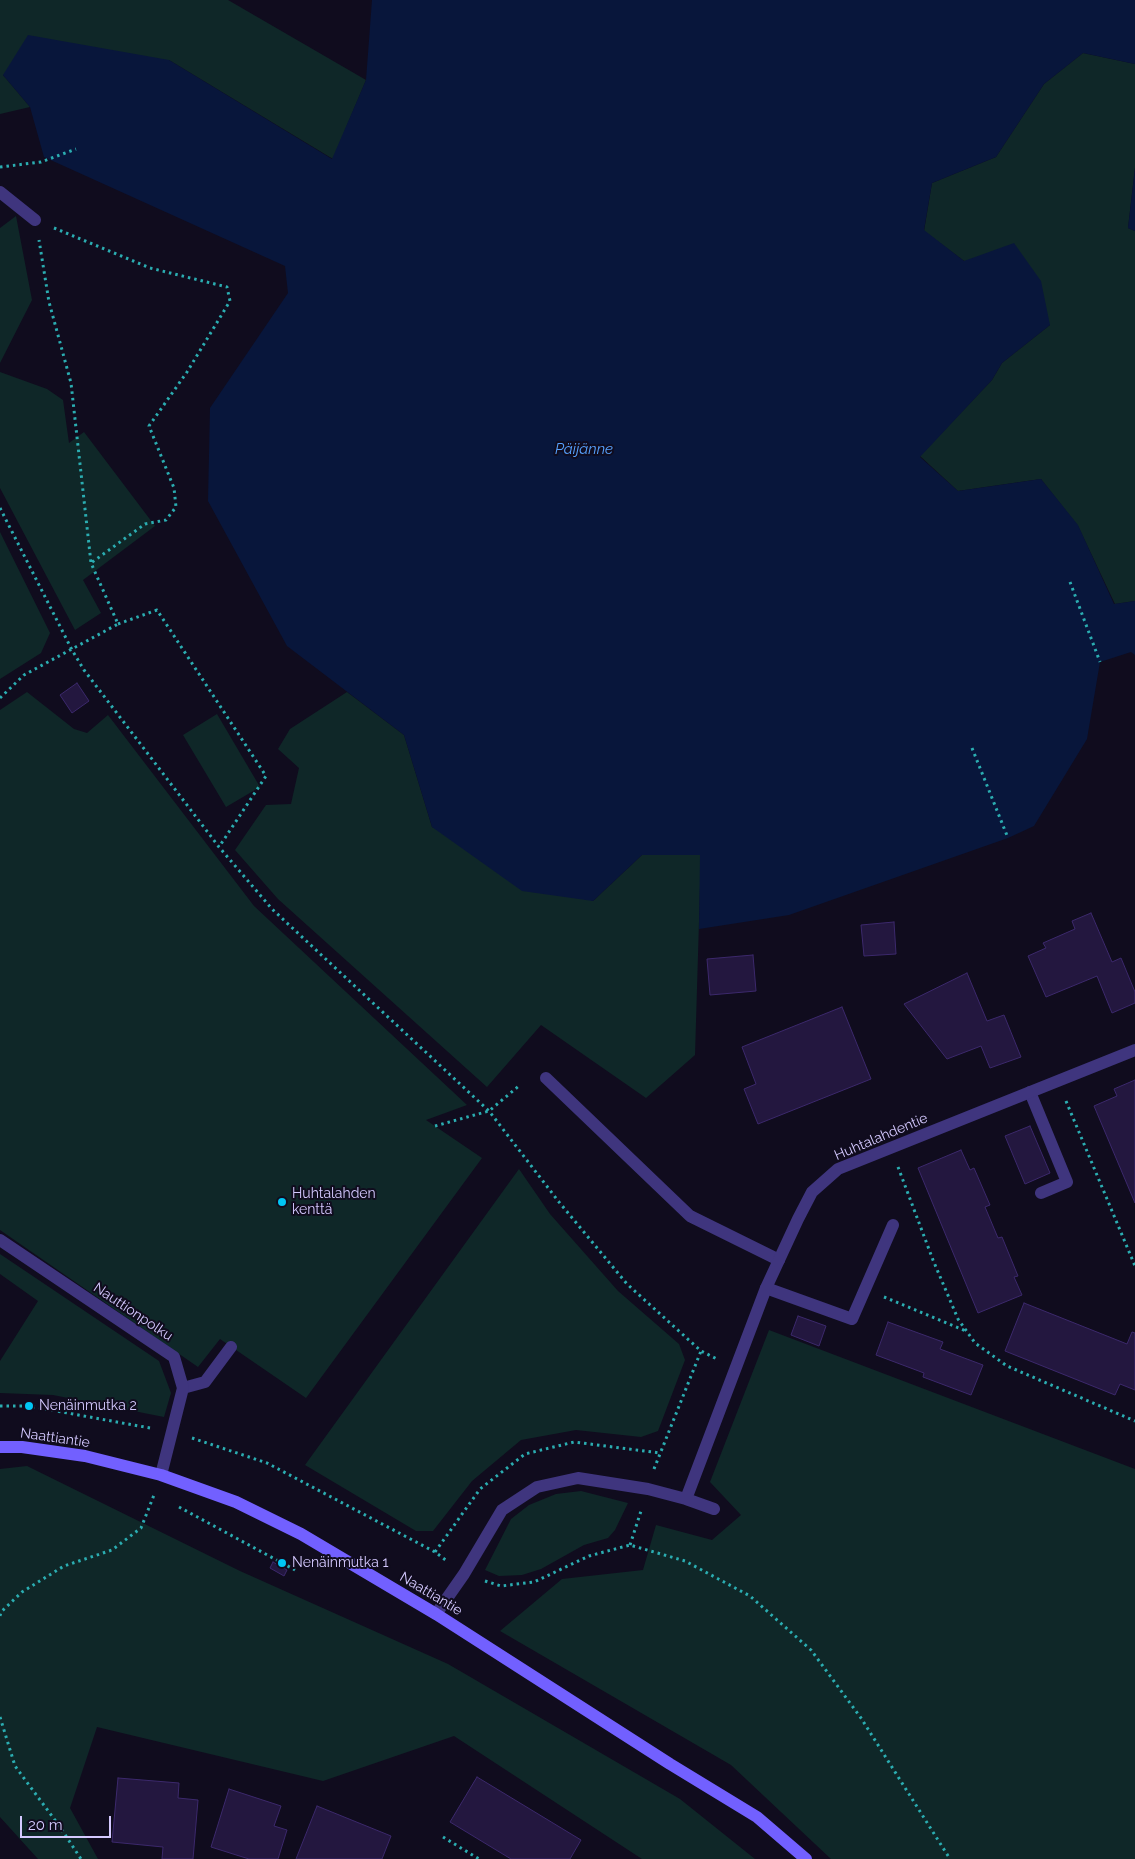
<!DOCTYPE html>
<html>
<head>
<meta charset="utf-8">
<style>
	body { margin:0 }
	#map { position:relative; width:1135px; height:1859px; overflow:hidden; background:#100c1e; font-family:Raleway,sans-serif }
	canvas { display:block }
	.scale { position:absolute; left:20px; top:1816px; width:91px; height:22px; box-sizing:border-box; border:2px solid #d4c9ff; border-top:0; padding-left:6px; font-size:15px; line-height:18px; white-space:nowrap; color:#d4c9ff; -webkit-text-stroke:4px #100c1e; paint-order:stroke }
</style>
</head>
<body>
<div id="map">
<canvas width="1135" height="1859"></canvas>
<div class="scale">20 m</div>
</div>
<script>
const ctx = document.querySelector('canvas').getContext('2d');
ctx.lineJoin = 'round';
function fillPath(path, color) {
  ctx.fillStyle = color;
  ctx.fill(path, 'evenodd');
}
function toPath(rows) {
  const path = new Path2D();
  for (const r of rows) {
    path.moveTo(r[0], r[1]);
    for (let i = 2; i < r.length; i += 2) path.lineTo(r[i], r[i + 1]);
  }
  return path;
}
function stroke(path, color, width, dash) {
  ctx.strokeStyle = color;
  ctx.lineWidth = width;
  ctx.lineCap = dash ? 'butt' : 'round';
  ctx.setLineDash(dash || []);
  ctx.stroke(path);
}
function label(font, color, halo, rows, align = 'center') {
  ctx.font = font + ' Raleway,sans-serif';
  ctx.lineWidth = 4;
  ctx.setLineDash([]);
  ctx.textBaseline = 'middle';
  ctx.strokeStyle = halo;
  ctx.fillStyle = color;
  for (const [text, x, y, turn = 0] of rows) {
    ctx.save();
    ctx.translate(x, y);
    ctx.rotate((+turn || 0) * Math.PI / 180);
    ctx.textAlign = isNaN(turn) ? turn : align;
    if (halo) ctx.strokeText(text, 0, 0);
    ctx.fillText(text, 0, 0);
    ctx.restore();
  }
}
fillPath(toPath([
	[0,0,228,0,366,80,333,159,169,60,3,75,30,107,0,114],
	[1083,53,1135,64,1135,168,1128,228,1135,231,1135,601,1115,604,1078,526,1041,479,958,491,920,456,992,380,1002,363,1050,325,924,231,932,183,996,157,1044,84],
	[16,216,32,300,0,363,0,228],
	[0,372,47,389,63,400,69,443,84,432,155,526,83,580,101,613,75,630,0,488],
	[0,532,50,633,41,653,0,679],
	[27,692,74,729,87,733,108,715,254,906,467,1105,426,1120,482,1158,306,1398,220,1339,198,1367,0,1230,0,710],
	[347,692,404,735,432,827,593,901,642,855,701,855,695,1055,646,1098,541,1025,487,1087,278,899,235,850,266,805,291,804,299,768,278,749,290,729],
	[217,714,260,787,226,807,183,735],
	[519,1169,550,1214,618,1291,679,1344,685,1360,658,1431,641,1437,576,1430,521,1440,472,1481,433,1531,416,1531,305,1465],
	[0,1254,159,1361,171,1393,164,1417,53,1395,0,1393,0,1361,38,1301,0,1274],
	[769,1330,1135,1469,1135,1859,831,1859,731,1765,500,1631,562,1579,643,1570,656,1525,712,1540,741,1515,710,1482],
	[27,1466,240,1571,448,1664,680,1799,755,1859,642,1859,454,1736,323,1781,97,1727,70,1808,98,1859,38,1859,0,1817,0,1469],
	[581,1491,628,1503,615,1530,608,1538,584,1545,541,1569,522,1575,499,1576,485,1570,511,1519,529,1505,556,1494]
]), '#0f2728');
fillPath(toPath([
	[372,0,1135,0,1135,64,1083,53,1044,84,996,157,932,183,924,230,964,261,1014,243,1041,281,1050,325,1002,363,992,380,920,457,958,491,1041,479,1078,525,1114,604,1135,601,1135,655,1131,652,1100,662,1087,739,1034,826,1008,838,789,915,699,929,700,855,642,855,593,901,522,891,432,827,404,735,287,646,208,501,210,408,288,293,285,266,44,157,30,107,3,75,28,35,169,60,332,159,366,80],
	[1135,168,1135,231,1128,228]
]), '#08163b');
const building = toPath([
	[77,683,89,701,72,713,60,695,77,683],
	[1091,913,1112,962,1121,958,1135,992,1135,1003,1112,1013,1097,976,1046,997,1028,956,1046,948,1043,943,1075,929,1072,921,1091,913],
	[894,922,896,954,864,956,861,925,894,922],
	[753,955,756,991,710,995,707,959,753,955],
	[967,973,987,1021,1004,1015,1021,1057,990,1068,981,1046,947,1059,904,1004,967,973],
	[842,1007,871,1079,758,1124,744,1089,756,1084,742,1047,842,1007],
	[1135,1080,1135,1203,1094,1106,1117,1096,1114,1089,1135,1080],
	[1030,1126,1050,1173,1025,1184,1005,1136,1030,1126],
	[961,1150,970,1170,974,1168,990,1205,985,1207,998,1238,1002,1237,1018,1276,1014,1277,1022,1295,978,1313,918,1168,961,1150],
	[1024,1303,1127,1344,1132,1332,1135,1333,1135,1390,1120,1384,1115,1395,1005,1351,1024,1303],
	[798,1316,826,1326,819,1346,791,1335,798,1316],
	[888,1322,943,1342,940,1349,983,1365,971,1395,923,1377,924,1373,876,1355,888,1322],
	[273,1562,287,1570,284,1576,270,1568,273,1562],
	[477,1777,581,1840,570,1859,511,1859,450,1822,477,1777],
	[118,1778,179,1783,178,1798,198,1800,193,1859,162,1859,163,1847,112,1842,118,1778],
	[229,1789,281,1806,274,1826,287,1830,278,1859,249,1859,211,1847,229,1789],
	[317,1806,391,1836,382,1859,296,1859,317,1806]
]);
fillPath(building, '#23173f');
stroke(building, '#3c296c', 1);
stroke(toPath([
	[0,167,41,162,76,149],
	[54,228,150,268,227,287,230,301,187,372,149,426,174,488,176,507,166,520,145,524,91,563],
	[0,508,72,650,84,670,219,847,272,909,489,1111,559,1202,627,1284,701,1351,717,1359],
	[1070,582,1100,662],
	[118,624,157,610,266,776,219,847],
	[0,698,24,675,118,624,91,563,71,383,49,302,39,240],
	[972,748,1008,838],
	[1066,1101,1135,1266],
	[435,1126,489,1111,520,1085],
	[898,1167,933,1260,958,1319,975,1343,1007,1366,1135,1421],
	[884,1297,966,1331],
	[0,1406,29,1406,150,1428],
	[192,1438,267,1463,435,1552,447,1561],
	[654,1469,701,1351],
	[179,1507,295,1570],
	[630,1545,641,1511],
	[435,1552,480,1489,525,1454,574,1442,660,1453],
	[485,1581,501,1586,534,1582,589,1556,630,1545,685,1561,750,1596,811,1650,861,1718,950,1859],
	[0,1616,1,1612,22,1592,64,1566,112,1550,141,1528,154,1495],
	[0,1717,15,1766,60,1827,81,1859],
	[443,1837,479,1859]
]), '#2badb1', 3, [2.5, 4]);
stroke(toPath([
	[0,192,35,220],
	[546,1078,690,1216,779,1260],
	[1030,1092,1067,1182,1041,1193],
	[766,1288,852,1319,893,1225],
	[183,1388,205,1382,231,1347]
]), '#3f357e', 12);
stroke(toPath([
	[0,1240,174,1357,183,1388,161,1475],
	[686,1499,714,1509],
	[436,1614,464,1574,502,1510,537,1487,578,1478,648,1489,686,1499,766,1288,798,1219,812,1192,838,1169,1135,1050]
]), '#3f357e', 12);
stroke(toPath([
	[0,1447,22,1447,85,1456,161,1475,236,1502,301,1534,436,1614,670,1764,757,1817,806,1859]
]), '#7260ff', 12);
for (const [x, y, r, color] of [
	[282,1202,5,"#00c6f4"],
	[29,1406,5,"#00c6f4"],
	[282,1563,5,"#00c6f4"]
]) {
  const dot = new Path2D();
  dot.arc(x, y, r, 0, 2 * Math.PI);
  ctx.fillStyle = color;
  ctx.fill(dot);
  stroke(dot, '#100c1e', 2);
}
label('14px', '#d4c9ff', '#100c1e', [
	["Huhtalahdentie",881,1137,-23],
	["Nauttionpolku",133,1312,34],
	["Naattiantie",55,1438,8],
	["Naattiantie",431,1594,31]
]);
label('14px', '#d4c9ff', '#100c1e', [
	["Huhtalahden",292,1194],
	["kenttä",292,1210],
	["Nenäinmutka 2",39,1406],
	["Nenäinmutka 1",292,1563]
], 'left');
label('italic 15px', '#57a2ff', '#100c1e', [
	["Päijänne",584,449]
]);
</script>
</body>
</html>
